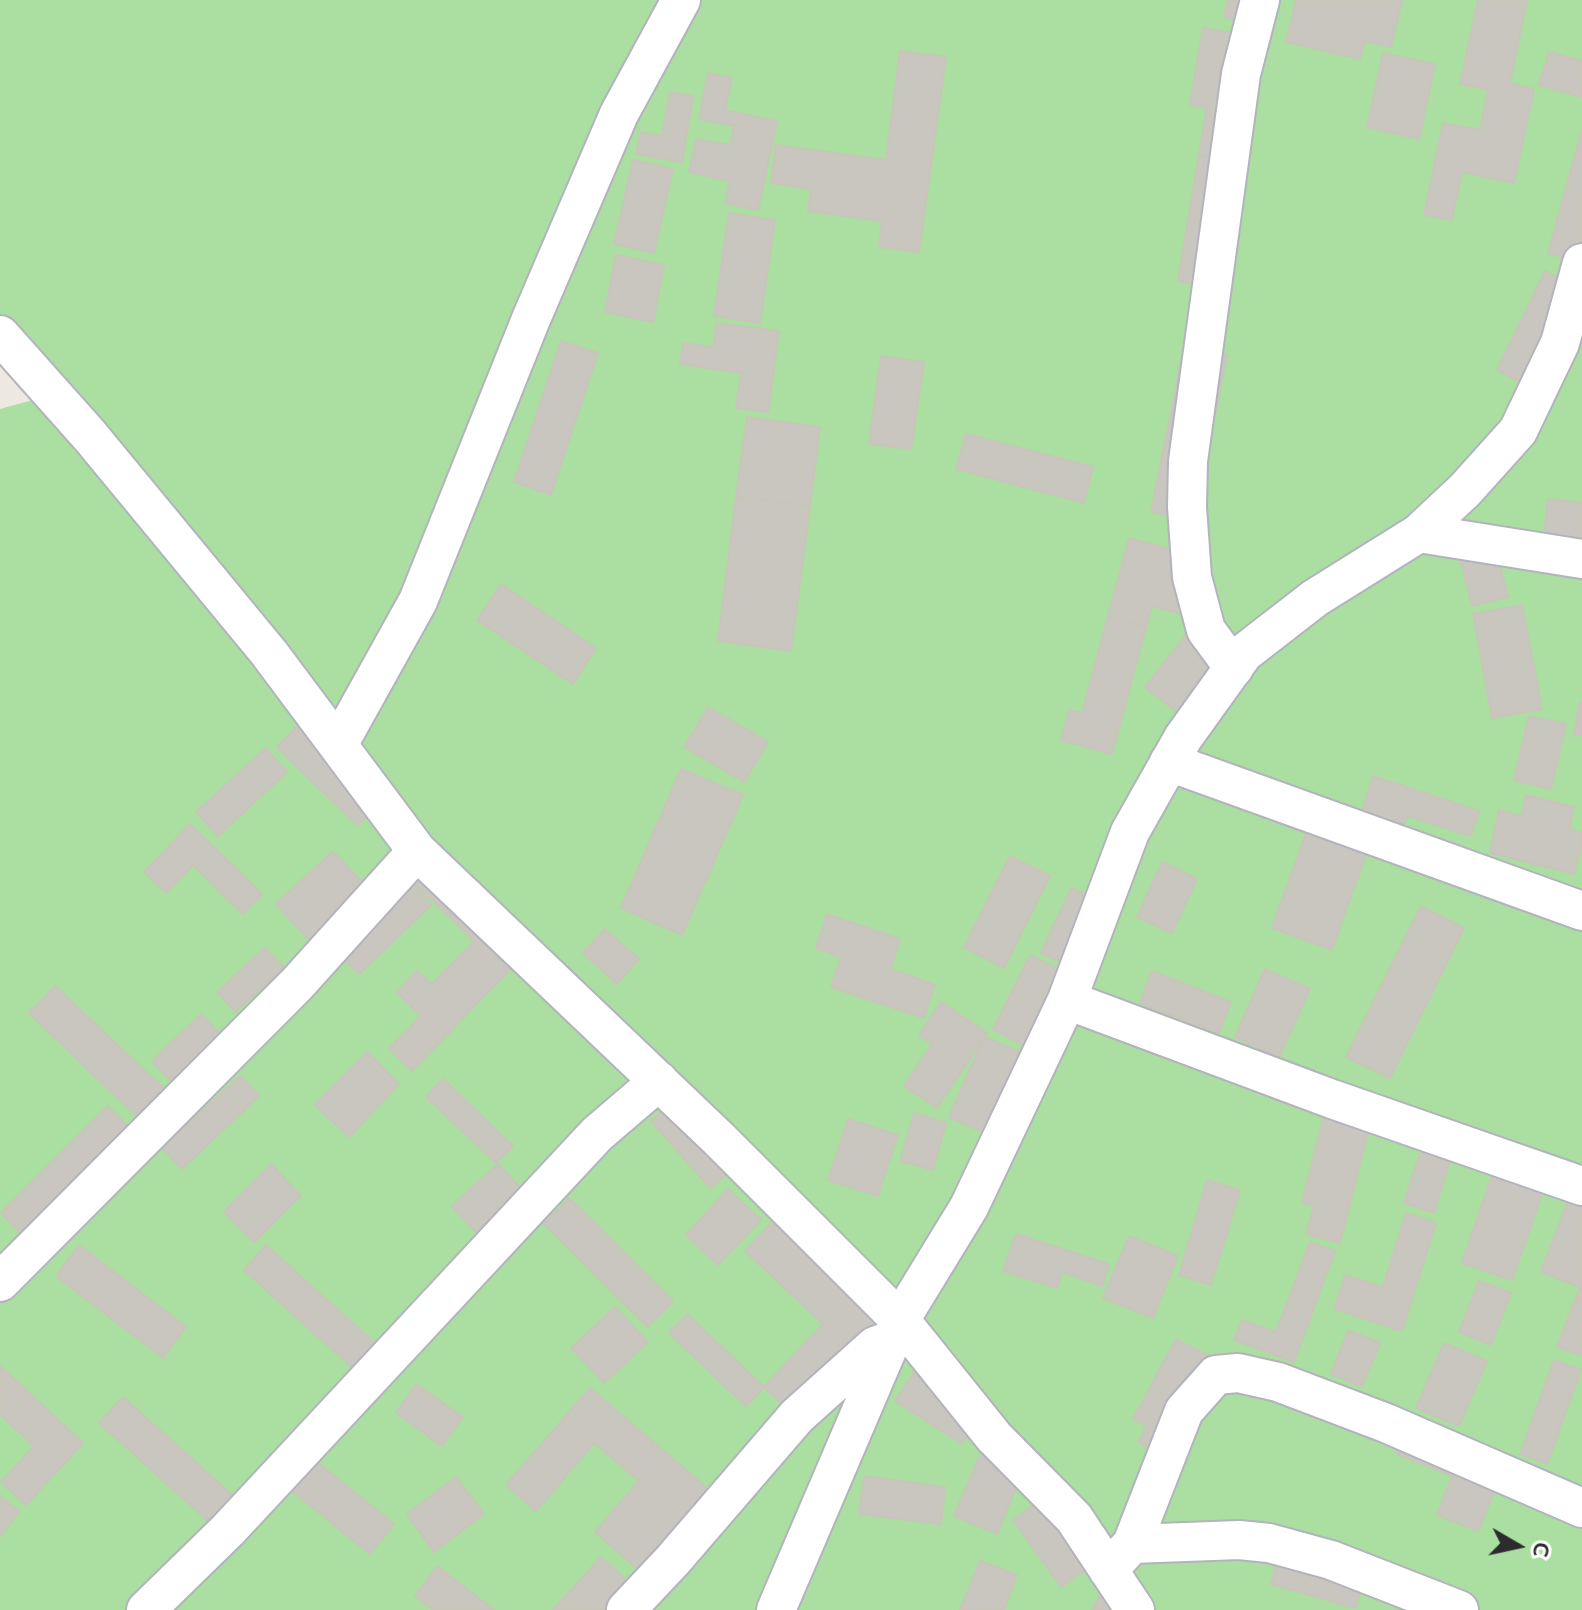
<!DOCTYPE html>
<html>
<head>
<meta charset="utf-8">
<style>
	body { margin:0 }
	#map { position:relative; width:1582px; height:1610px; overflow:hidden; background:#ede9e0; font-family:Mulish,sans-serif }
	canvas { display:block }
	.north { position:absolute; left:1478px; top:1506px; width:80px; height:80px; -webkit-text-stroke:6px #fff; paint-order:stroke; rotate:99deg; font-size:22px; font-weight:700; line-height:32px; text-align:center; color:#2c2c2c }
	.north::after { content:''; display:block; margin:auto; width:28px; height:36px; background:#2c2c2c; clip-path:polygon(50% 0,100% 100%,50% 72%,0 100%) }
</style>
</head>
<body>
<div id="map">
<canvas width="1582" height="1610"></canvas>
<div class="north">С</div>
</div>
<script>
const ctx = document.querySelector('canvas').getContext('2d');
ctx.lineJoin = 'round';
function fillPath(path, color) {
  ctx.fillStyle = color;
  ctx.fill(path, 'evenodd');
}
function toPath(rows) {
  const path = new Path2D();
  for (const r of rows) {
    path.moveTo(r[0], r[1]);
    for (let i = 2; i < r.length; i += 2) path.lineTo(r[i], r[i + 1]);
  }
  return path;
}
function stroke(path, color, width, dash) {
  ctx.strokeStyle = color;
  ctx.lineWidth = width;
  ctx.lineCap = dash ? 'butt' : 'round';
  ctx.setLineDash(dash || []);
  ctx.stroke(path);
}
fillPath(toPath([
	[0,0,1582,0,1582,1610,0,1610,0,409,40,398,0,325]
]), '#aadfa1');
const building = toPath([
	[1228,0,1275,0,1268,29,1224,17,1228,0],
	[1296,0,1402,0,1391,47,1364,41,1360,59,1286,42,1296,0],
	[1478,0,1527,0,1510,83,1534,89,1514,183,1462,172,1452,220,1424,215,1443,123,1480,130,1488,90,1460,84,1478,0],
	[1203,28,1265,39,1244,163,1199,155,1207,108,1190,105,1203,28],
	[900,51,946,57,919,252,879,247,882,221,808,211,811,189,771,183,776,145,886,160,900,51],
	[1549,52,1582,61,1582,97,1539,85,1549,52],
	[1383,53,1435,64,1419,139,1367,127,1383,53],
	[708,73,732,78,725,110,777,121,758,210,725,203,730,181,689,172,696,139,730,145,734,126,699,119,708,73],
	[670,92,693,96,682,162,636,154,641,132,662,136,670,92],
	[1582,130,1582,263,1548,253,1582,130],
	[1199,155,1244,163,1222,289,1178,281,1199,155],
	[633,160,673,169,654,253,614,244,633,160],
	[729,213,775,220,760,323,714,316,729,213],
	[616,255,664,265,653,322,605,312,616,255],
	[1545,271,1582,289,1536,390,1497,370,1545,271],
	[717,323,779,331,768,412,736,408,741,373,680,364,683,343,713,347,717,323],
	[561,341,598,353,551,495,514,482,561,341],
	[1184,347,1227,355,1194,521,1151,512,1184,347],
	[881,356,924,362,911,449,869,444,881,356],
	[747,417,820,427,810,506,736,497,747,417],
	[966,434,1093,467,1084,503,956,469,966,434],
	[736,497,810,506,791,651,718,641,736,497],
	[1548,499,1582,503,1582,539,1544,535,1548,499],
	[1129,538,1207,559,1209,621,1152,606,1146,627,1108,616,1129,538],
	[1494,542,1508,597,1472,606,1458,551,1494,542],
	[501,584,596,648,573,684,477,620,501,584],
	[1522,605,1542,709,1492,718,1473,614,1522,605],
	[1108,616,1146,627,1112,754,1061,740,1069,710,1082,713,1108,616],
	[1192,627,1232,658,1184,718,1145,687,1192,627],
	[1580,702,1582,703,1582,735,1574,734,1580,702],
	[708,707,768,742,744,782,684,747,708,707],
	[1529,716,1566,724,1551,789,1514,780,1529,716],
	[302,721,383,800,357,825,277,747,302,721],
	[266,748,287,772,218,836,196,812,266,748],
	[681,769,743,795,682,935,621,908,681,769],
	[1373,776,1479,811,1471,836,1408,816,1404,825,1362,811,1373,776],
	[1526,795,1574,807,1569,829,1582,833,1582,843,1574,874,1490,853,1499,810,1522,816,1526,795],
	[1311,819,1371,840,1332,950,1272,928,1311,819],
	[190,824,262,894,243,914,193,865,166,893,144,872,190,824],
	[333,851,368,888,311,942,276,904,333,851],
	[1010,856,1050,876,1004,968,964,947,1010,856],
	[437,862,528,951,412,1071,389,1049,421,1016,397,992,417,971,431,984,474,941,415,884,437,862],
	[1162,862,1197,879,1172,933,1137,917,1162,862],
	[411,883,431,905,359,974,338,953,411,883],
	[1071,888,1101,901,1071,967,1041,953,1071,888],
	[1421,906,1464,928,1390,1078,1346,1057,1421,906],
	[827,914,900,939,890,969,935,985,924,1018,831,987,841,957,816,948,827,914],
	[605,929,639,959,617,984,583,953,605,929],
	[265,948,284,968,235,1012,217,992,265,948],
	[1030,955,1071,976,1032,1050,993,1029,1030,955],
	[1265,969,1310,989,1279,1057,1235,1037,1265,969],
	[1152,971,1231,1002,1219,1033,1140,1003,1152,971],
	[55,986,174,1098,147,1126,29,1013,55,986],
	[941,1002,987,1033,937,1108,904,1086,932,1044,919,1035,941,1002],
	[201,1014,228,1042,179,1089,152,1061,201,1014],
	[984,1037,1029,1056,994,1137,949,1117,984,1037],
	[367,1052,399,1084,349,1137,315,1105,367,1052],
	[240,1076,259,1096,182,1169,162,1148,240,1076],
	[443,1079,513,1146,496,1163,426,1097,443,1079],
	[679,1097,737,1165,710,1188,651,1121,679,1097],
	[108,1106,136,1134,28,1241,1,1213,108,1106],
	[1326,1108,1371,1120,1340,1243,1306,1234,1314,1206,1302,1203,1326,1108],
	[914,1113,946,1123,933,1170,900,1161,914,1113],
	[848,1119,898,1135,878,1196,828,1180,848,1119],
	[1425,1137,1454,1147,1434,1213,1404,1203,1425,1137],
	[271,1164,301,1196,254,1242,224,1212,271,1164],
	[498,1164,528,1196,482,1239,452,1206,498,1164],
	[1493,1172,1544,1189,1512,1280,1462,1263,1493,1172],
	[1207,1180,1240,1190,1211,1285,1179,1275,1207,1180],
	[728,1189,761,1220,718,1265,686,1235,728,1189],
	[1570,1195,1582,1200,1582,1350,1580,1355,1557,1347,1580,1287,1541,1272,1570,1195],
	[569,1198,673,1301,648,1327,544,1224,569,1198],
	[1406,1213,1436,1223,1402,1331,1334,1309,1345,1275,1383,1287,1406,1213],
	[773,1221,883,1323,795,1417,764,1387,823,1324,745,1251,773,1221],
	[1016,1234,1109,1264,1102,1286,1062,1272,1057,1288,1003,1271,1016,1234],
	[1129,1236,1178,1256,1153,1318,1103,1298,1129,1236],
	[1310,1242,1335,1251,1294,1362,1234,1340,1242,1320,1276,1332,1310,1242],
	[79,1245,186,1327,163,1358,56,1276,79,1245],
	[266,1245,380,1348,358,1373,244,1270,266,1245],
	[1479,1281,1511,1293,1491,1345,1459,1332,1479,1281],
	[615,1307,648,1342,604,1383,571,1348,615,1307],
	[687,1314,764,1387,746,1406,669,1333,687,1314],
	[1348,1330,1380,1343,1362,1387,1331,1374,1348,1330],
	[1176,1339,1218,1361,1166,1458,1138,1442,1147,1426,1133,1419,1176,1339],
	[1444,1343,1487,1361,1459,1426,1416,1408,1444,1343],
	[1554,1360,1581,1370,1547,1464,1520,1454,1554,1360],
	[0,1366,83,1443,26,1505,1,1482,34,1446,0,1414,0,1366],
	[918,1366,985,1409,962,1444,895,1401,918,1366],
	[416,1384,463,1417,442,1446,396,1413,416,1384],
	[590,1388,720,1499,650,1580,595,1532,639,1481,594,1443,536,1511,506,1485,590,1388],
	[123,1397,239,1501,215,1527,99,1423,123,1397],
	[1406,1431,1503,1470,1478,1531,1437,1515,1452,1476,1397,1454,1406,1431],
	[982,1450,1024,1468,997,1534,954,1516,982,1450],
	[315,1460,394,1524,370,1554,291,1490,315,1460],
	[864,1476,945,1487,941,1524,859,1514,864,1476],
	[456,1477,484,1514,434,1552,407,1514,456,1477],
	[1053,1491,1101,1558,1061,1587,1013,1520,1053,1491],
	[0,1496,19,1511,0,1537,0,1496],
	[1282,1542,1367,1566,1355,1608,1271,1584,1282,1542],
	[601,1557,636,1589,617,1610,553,1610,601,1557],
	[980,1561,1017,1575,1004,1610,960,1610,980,1561],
	[437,1566,494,1610,433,1610,415,1596,437,1566],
	[1105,1586,1148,1610,1092,1610,1105,1586]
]);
fillPath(building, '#c8c6bf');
stroke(building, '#c8c5b9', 2);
const minor = toPath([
	[0,335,90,436,269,653,417,851,719,1139,900,1320,994,1437,1074,1518,1135,1610],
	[1419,533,1582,559],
	[1234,668,1206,630,1192,577,1187,507,1188,461,1241,74,1260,0],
	[338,745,418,601,531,319,619,114,681,0],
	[1169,762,1582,911],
	[1067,1000,1332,1099,1582,1186],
	[0,1282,297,984,417,851],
	[1132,1544,1239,1540,1269,1543,1331,1560,1459,1610],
	[1108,1570,1132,1544,1184,1411,1216,1375,1238,1373,1278,1382,1386,1423,1582,1508],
	[146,1610,228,1530,597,1134,659,1081],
	[626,1610,673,1560,797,1416,875,1346,892,1340],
	[776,1610,900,1320,969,1207,1067,1000,1130,832,1183,738,1244,653,1315,598,1419,533,1465,490,1518,431,1560,343,1582,263]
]);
stroke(minor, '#b3b3be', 42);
stroke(minor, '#fff', 38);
</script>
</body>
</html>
